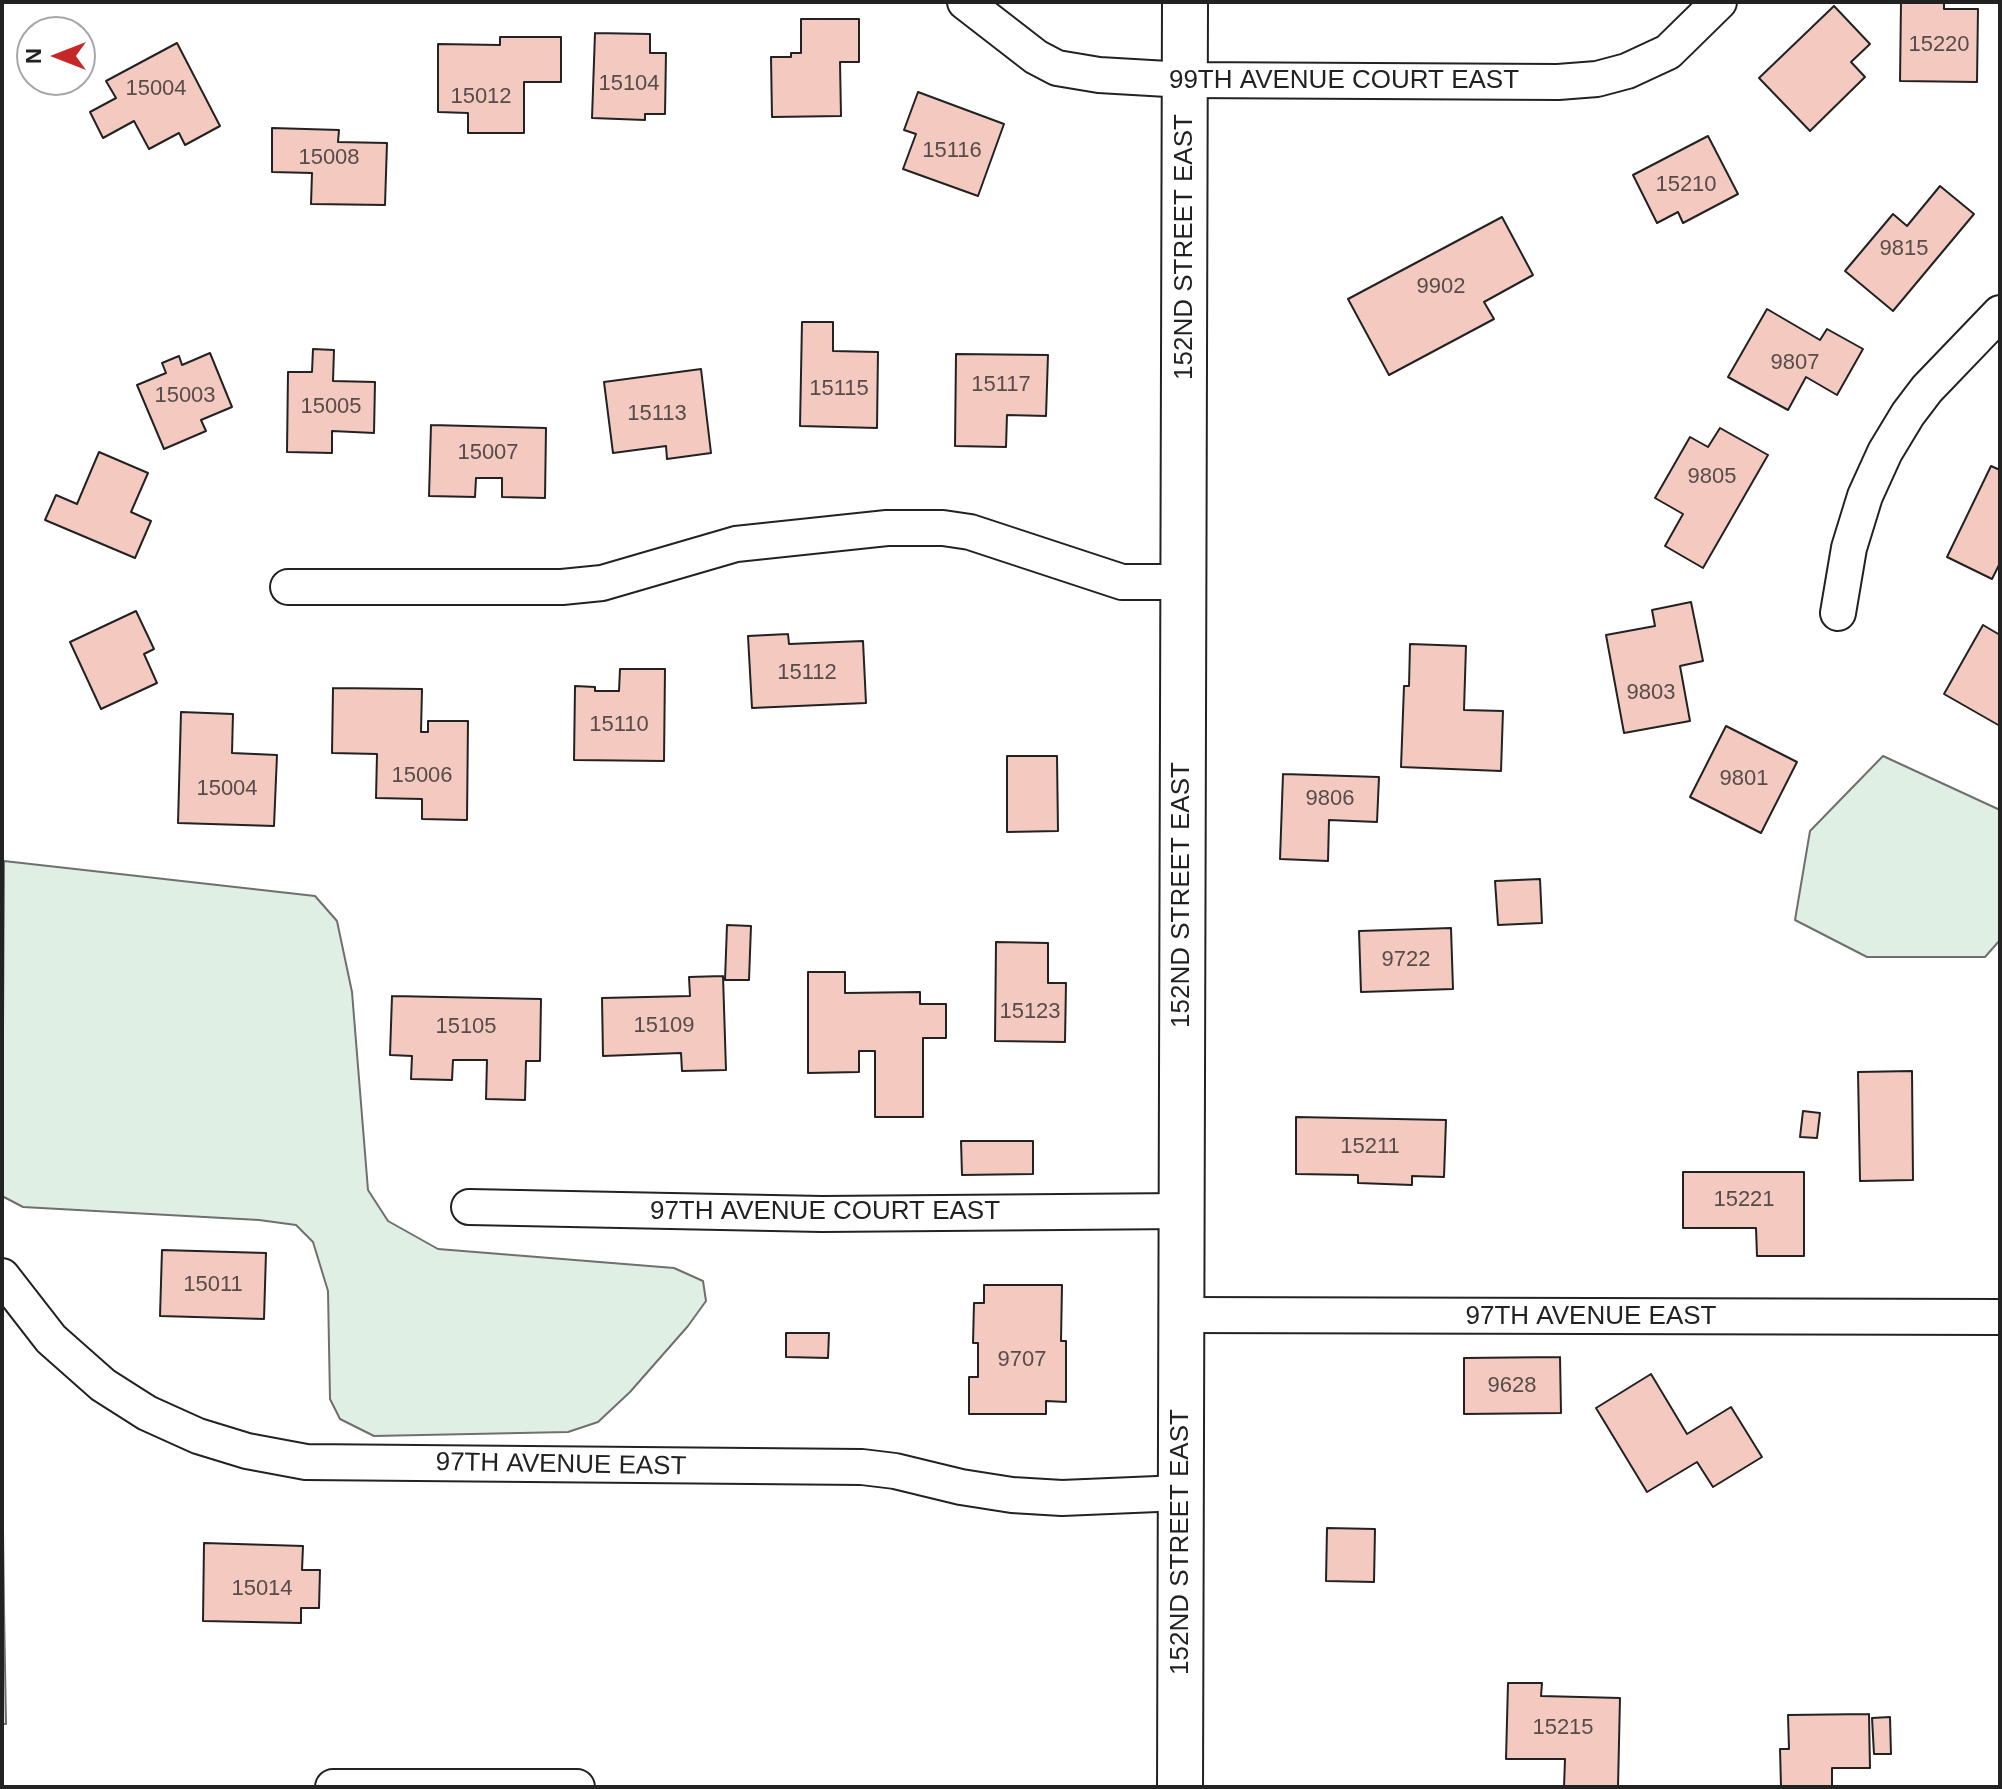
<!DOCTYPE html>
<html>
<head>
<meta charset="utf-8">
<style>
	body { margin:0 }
	#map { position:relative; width:2002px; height:1789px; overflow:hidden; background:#fff; font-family:Helvetica,sans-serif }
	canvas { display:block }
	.frame { position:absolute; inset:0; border:4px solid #222; pointer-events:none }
	.north { position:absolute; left:16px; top:16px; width:80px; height:80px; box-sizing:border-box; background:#fff; border:2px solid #a7a7a7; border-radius:50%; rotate:270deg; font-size:22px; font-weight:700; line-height:32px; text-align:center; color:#222 }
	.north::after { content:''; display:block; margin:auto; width:28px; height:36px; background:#c62828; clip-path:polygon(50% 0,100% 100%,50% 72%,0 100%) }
</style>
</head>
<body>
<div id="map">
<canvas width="2002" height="1789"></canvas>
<div class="frame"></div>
<div class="north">N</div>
</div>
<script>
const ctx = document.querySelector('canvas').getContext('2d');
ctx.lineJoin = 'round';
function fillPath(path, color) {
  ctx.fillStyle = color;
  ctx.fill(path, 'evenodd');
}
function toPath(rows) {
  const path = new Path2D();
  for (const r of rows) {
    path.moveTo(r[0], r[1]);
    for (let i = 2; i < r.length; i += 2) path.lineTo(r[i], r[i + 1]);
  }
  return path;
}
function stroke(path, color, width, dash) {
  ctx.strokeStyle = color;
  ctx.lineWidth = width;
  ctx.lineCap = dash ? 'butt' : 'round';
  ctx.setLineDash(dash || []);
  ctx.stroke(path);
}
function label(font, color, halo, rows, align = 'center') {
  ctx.font = font + ' Helvetica,sans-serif';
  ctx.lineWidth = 6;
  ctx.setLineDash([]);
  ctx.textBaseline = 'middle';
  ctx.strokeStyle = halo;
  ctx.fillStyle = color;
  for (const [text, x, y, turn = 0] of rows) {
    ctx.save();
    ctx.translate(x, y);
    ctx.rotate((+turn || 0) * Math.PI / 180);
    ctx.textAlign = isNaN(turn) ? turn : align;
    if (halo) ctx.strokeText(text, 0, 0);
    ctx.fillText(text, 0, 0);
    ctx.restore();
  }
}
const green = toPath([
	[1883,756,2000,810,2000,940,1985,957,1867,957,1795,920,1810,831,1883,756],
	[4,861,315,896,337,921,352,992,368,1190,388,1221,438,1249,674,1268,703,1281,706,1301,688,1326,630,1392,598,1422,568,1432,374,1436,340,1419,330,1399,328,1291,313,1242,296,1225,259,1220,23,1207,2,1196,4,861],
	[2,1451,4,1609,6,1724,2,1724,2,1451]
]);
fillPath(green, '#e0efe3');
stroke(green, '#6f6f6f', 2);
const building = toPath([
	[1901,2,1944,2,1944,9,1978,9,1977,82,1900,81,1901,2],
	[1834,6,1870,44,1851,62,1865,77,1810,131,1759,78,1834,6],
	[801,19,859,19,859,62,840,62,841,116,772,117,771,57,791,57,791,53,801,53,801,19],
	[595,33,650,34,650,53,666,53,665,114,645,114,645,120,592,118,595,33],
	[500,37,561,37,561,82,524,82,524,133,468,133,468,113,438,112,438,44,500,45,500,37],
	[177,43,220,126,185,145,179,133,149,149,134,121,103,138,90,112,116,98,106,81,177,43],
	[918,92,1004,124,978,196,903,169,916,134,904,130,918,92],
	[272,128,339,130,338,142,387,143,385,205,311,204,312,173,272,172,272,128],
	[1708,136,1738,194,1683,223,1678,212,1657,223,1633,175,1708,136],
	[1940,186,1974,214,1893,311,1845,271,1893,214,1907,226,1940,186],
	[1502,217,1533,275,1484,302,1494,319,1389,375,1348,299,1502,217],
	[1767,309,1820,340,1827,329,1863,349,1837,395,1806,377,1788,410,1728,377,1767,309],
	[802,322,833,322,833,351,878,352,877,428,800,426,802,322],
	[313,349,334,350,333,381,375,382,374,433,332,431,332,453,287,452,288,372,312,372,313,349],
	[210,353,232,407,201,420,206,431,164,449,137,385,166,373,162,363,179,356,182,365,210,353],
	[956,354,1048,355,1046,416,1007,415,1006,447,955,446,956,354],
	[701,369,711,453,667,459,666,446,613,453,604,382,701,369],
	[431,425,546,428,545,498,502,497,502,478,476,478,475,497,429,496,431,425],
	[1720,428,1768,455,1703,568,1665,546,1683,514,1655,498,1690,437,1708,447,1720,428],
	[99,452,148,473,131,512,151,521,135,558,45,520,56,495,77,504,99,452],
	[1991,466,2000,470,2000,563,1992,579,1947,557,1991,466],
	[1691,602,1703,661,1680,666,1690,721,1624,733,1606,635,1655,626,1652,610,1691,602],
	[136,611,154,649,144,654,157,683,101,709,70,642,136,611],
	[1983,625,2000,635,2000,726,1944,694,1983,625],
	[788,634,789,644,863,641,866,703,752,708,748,636,788,634],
	[1410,644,1466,646,1464,710,1503,711,1501,771,1401,767,1404,686,1409,686,1410,644],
	[620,669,665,669,664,761,574,760,575,686,595,687,595,691,619,691,620,669],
	[333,688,422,689,421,732,428,732,428,721,468,721,467,820,422,819,422,799,376,798,377,754,332,753,333,688],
	[181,712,233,714,232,753,277,755,274,826,178,823,181,712],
	[1726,726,1797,762,1761,833,1690,797,1726,726],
	[1007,756,1057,756,1058,831,1007,832,1007,756],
	[1283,774,1379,777,1377,822,1329,820,1328,861,1280,859,1283,774],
	[1540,879,1542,923,1498,925,1495,881,1540,879],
	[727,925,751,926,749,980,725,980,727,925],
	[1451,928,1453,989,1361,992,1359,931,1451,928],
	[996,942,1048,943,1048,983,1066,983,1065,1042,995,1041,996,942],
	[808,972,845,972,845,993,920,992,920,1004,946,1004,946,1038,923,1038,923,1117,875,1117,875,1051,859,1051,859,1072,808,1073,808,972],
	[723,976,726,1070,682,1071,681,1053,603,1056,602,998,690,996,689,977,723,976],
	[392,996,541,999,540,1061,526,1061,525,1100,486,1099,487,1060,453,1060,452,1080,411,1079,412,1056,390,1055,392,996],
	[1912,1071,1913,1180,1860,1181,1858,1072,1912,1071],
	[1803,1111,1820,1113,1817,1138,1800,1137,1803,1111],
	[1296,1117,1446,1120,1444,1177,1412,1176,1412,1185,1358,1183,1358,1175,1296,1174,1296,1117],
	[961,1141,1033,1141,1033,1174,962,1175,961,1141],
	[1683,1172,1804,1172,1804,1256,1757,1256,1756,1228,1683,1228,1683,1172],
	[162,1250,266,1253,264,1319,160,1316,162,1250],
	[984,1285,1062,1285,1061,1341,1066,1341,1066,1402,1046,1401,1046,1414,969,1414,969,1377,978,1377,978,1343,973,1343,974,1303,984,1303,984,1285],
	[786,1333,829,1333,828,1358,786,1357,786,1333],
	[1560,1357,1561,1413,1464,1414,1464,1358,1560,1357],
	[1651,1374,1687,1434,1731,1407,1762,1457,1713,1487,1697,1462,1647,1492,1596,1408,1651,1374],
	[1327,1528,1375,1529,1374,1582,1326,1581,1327,1528],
	[204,1543,303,1546,302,1570,320,1570,319,1608,301,1608,301,1623,203,1621,204,1543],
	[1508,1683,1542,1683,1541,1696,1620,1698,1618,1787,1564,1787,1565,1759,1506,1759,1508,1683],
	[1869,1714,1870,1768,1832,1768,1832,1787,1781,1787,1780,1749,1789,1749,1788,1715,1869,1714],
	[1890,1717,1891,1754,1874,1754,1872,1718,1890,1717]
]);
fillPath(building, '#f3c9c0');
stroke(building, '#222', 2);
const street = toPath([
	[965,2,1036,57,1057,68,1099,75,1185,80,1558,82,1597,79,1627,71,1668,52,1719,2],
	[288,587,562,587,602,583,736,544,887,528,943,528,970,532,1122,582,1184,582],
	[1838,613,1849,548,1865,496,1885,452,1908,414,1927,389,2000,313],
	[469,1207,822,1214,1182,1211],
	[2,1276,51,1339,103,1385,147,1413,198,1436,247,1451,306,1462,862,1467,895,1471,961,1487,1012,1495,1062,1498,1181,1493],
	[1182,1315,2000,1317],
	[333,1787,577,1787]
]);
const secondary = toPath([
	[1180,1787,1185,2]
]);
stroke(street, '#222', 38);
stroke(secondary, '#222', 48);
stroke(street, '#fff', 34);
stroke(secondary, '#fff', 44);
label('22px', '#564c4a', null, [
	["15220",1939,45],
	["15104",629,84],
	["15004",156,89],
	["15012",481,97],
	["15116",952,151],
	["15008",329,158],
	["15210",1686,185],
	["9815",1904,249],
	["9902",1441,287],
	["9807",1795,363],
	["15117",1001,385],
	["15115",839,389],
	["15003",185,396],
	["15005",331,407],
	["15113",657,414],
	["15007",488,453],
	["9805",1712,477],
	["15112",807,673],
	["9803",1651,693],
	["15110",619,725],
	["15006",422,776],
	["9801",1744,779],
	["15004",227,789],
	["9806",1330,799],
	["9722",1406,960],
	["15123",1030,1012],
	["15109",664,1026],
	["15105",466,1027],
	["15211",1370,1147],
	["15221",1744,1200],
	["15011",213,1285],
	["9707",1022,1360],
	["9628",1512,1386],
	["15014",262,1589],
	["15215",1563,1728]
]);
label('26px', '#222', '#fff', [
	["99TH AVENUE COURT EAST",1344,81],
	["152ND STREET EAST",1185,247,-90],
	["152ND STREET EAST",1182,895,-90],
	["97TH AVENUE COURT EAST",825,1212],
	["97TH AVENUE EAST",1591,1317],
	["97TH AVENUE EAST",561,1465,1],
	["152ND STREET EAST",1181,1542,-90]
]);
</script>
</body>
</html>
